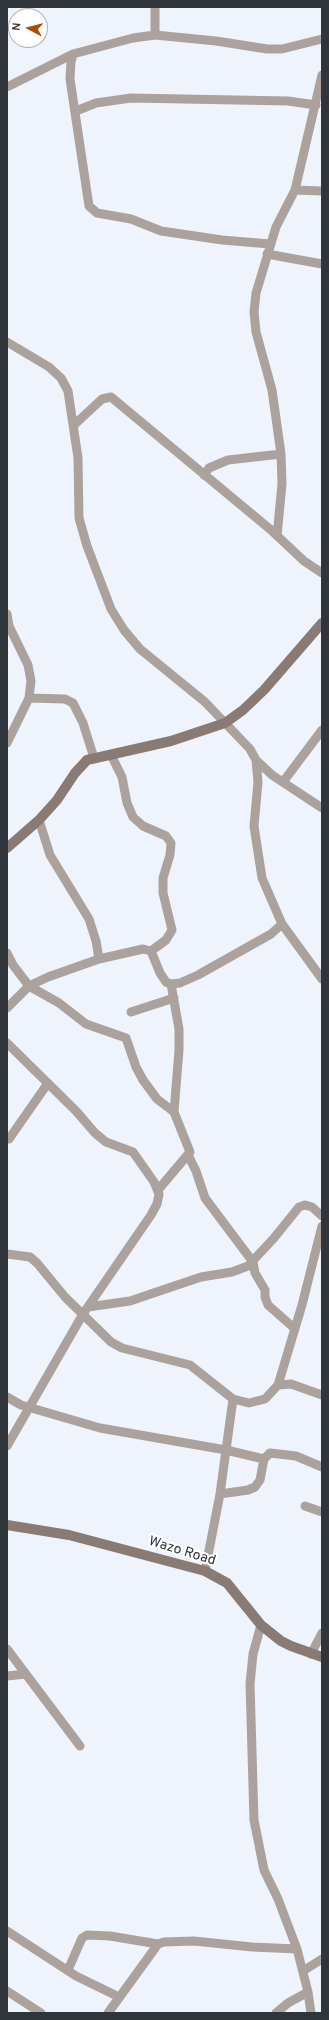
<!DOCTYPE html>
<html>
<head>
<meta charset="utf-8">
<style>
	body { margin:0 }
	#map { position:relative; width:329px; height:2020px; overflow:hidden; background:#eff4fc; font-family:Overpass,sans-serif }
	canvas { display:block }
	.frame { position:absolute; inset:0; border:8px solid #30353c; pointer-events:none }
	.north { position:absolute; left:8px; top:8px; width:40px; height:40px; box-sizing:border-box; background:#fff; border:1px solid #acaeb1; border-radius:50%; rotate:277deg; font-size:11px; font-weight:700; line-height:16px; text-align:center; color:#30353c }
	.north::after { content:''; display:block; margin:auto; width:14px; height:18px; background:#ac4b07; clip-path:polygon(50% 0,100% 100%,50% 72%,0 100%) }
</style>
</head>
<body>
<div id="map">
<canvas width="329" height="2020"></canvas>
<div class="frame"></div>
<div class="north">N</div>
</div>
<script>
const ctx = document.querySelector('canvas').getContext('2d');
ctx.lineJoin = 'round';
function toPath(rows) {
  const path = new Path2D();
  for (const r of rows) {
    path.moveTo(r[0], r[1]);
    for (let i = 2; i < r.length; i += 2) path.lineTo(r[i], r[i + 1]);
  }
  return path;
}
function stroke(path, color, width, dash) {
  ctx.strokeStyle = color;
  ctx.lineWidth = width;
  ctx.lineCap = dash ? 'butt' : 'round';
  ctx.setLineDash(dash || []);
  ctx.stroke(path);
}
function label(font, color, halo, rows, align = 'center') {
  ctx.font = font + ' Overpass,sans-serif';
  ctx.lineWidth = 4;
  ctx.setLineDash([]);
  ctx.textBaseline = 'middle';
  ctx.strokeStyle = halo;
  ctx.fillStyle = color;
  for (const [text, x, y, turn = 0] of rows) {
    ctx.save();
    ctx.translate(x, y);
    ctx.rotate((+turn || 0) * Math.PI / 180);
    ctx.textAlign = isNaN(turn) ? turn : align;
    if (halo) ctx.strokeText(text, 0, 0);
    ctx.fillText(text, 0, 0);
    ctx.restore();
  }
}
stroke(toPath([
	[155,35,155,7],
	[73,54,71,62,70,79,89,206,97,213,131,219,161,231,222,240,270,244],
	[7,87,73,54,133,38,155,35,216,41,267,49,282,49,322,39],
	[76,111,96,103,131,98,288,101,316,105],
	[295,190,322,191],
	[267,254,322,264],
	[7,342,49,367,61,378,68,391,78,458,79,518,87,546,111,609,124,630,140,649,205,702,250,749,256,760,258,782,254,826,262,878,282,924,322,979],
	[74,425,102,399,111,397,271,530,304,561,322,573],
	[204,475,209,468,228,460,281,454],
	[277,536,282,484,281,454,272,390,256,332,254,312,256,293,276,227,295,190,322,75],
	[7,614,9,626,28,665,31,681,29,698,7,743],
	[29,698,65,699,73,703,83,723,94,758],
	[111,755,122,777,127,803,133,817,143,826,166,836,171,843,170,855,163,878,163,893,172,930,166,940,151,951],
	[256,760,272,775,322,808],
	[283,782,322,730],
	[39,820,50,855,89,919,96,941,99,959],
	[7,953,13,965,29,986,59,1003,86,1024,126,1038,136,1067,143,1080,157,1099,174,1112],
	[7,1008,29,986,48,977,99,959,143,949,151,951,160,973,166,982,171,984,180,983,198,975,271,934,282,924],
	[131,1012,174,998],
	[7,1043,76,1111,95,1133,106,1142,133,1152,154,1182,159,1194,157,1204,151,1215,83,1314,7,1446],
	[9,1139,48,1083],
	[188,1155,196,1171,205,1198,253,1262,255,1273,265,1290,265,1297,268,1305,294,1328],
	[158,1190,190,1152,174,1112,179,1050,179,1029,171,984],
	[7,1254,30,1257,37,1263,65,1297,111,1342,122,1348,190,1365,233,1399,249,1403,265,1399,278,1385,302,1305,322,1226],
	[88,1307,130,1301,201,1277,232,1272,248,1266,274,1238,299,1207,305,1205,312,1207,322,1216],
	[278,1385,291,1384,322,1395],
	[7,1397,21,1405,100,1428,226,1450,264,1459],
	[220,1494,248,1490,255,1487,260,1480,264,1459,270,1453,296,1456,322,1467],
	[305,1506,322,1512],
	[205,1571,220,1494,233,1399],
	[261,1625,253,1654,250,1684,254,1820,264,1870,278,1899,297,1949,308,1992,311,2013],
	[7,1649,80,1746],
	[311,1654,322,1633],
	[7,1676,26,1674],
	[7,1931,76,1976,119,1997],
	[68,1970,82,1938,87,1935,110,1936,158,1944],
	[303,1971,322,1959],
	[7,1991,41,2013],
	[108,2013,153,1951,158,1944,164,1942,194,1941,252,1947,297,1949],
	[276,2013,288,2003,308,1992]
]), '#aca29d', 9);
stroke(toPath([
	[7,848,39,820,57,800,75,773,87,760,171,741,225,723,243,710,264,690,322,623],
	[7,1525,69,1535,205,1571,227,1583,261,1625,281,1641,291,1646,322,1657]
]), '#897b74', 10);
label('14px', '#30353c', '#fff', [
	["Wazo Road",182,1552,17]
]);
</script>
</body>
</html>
